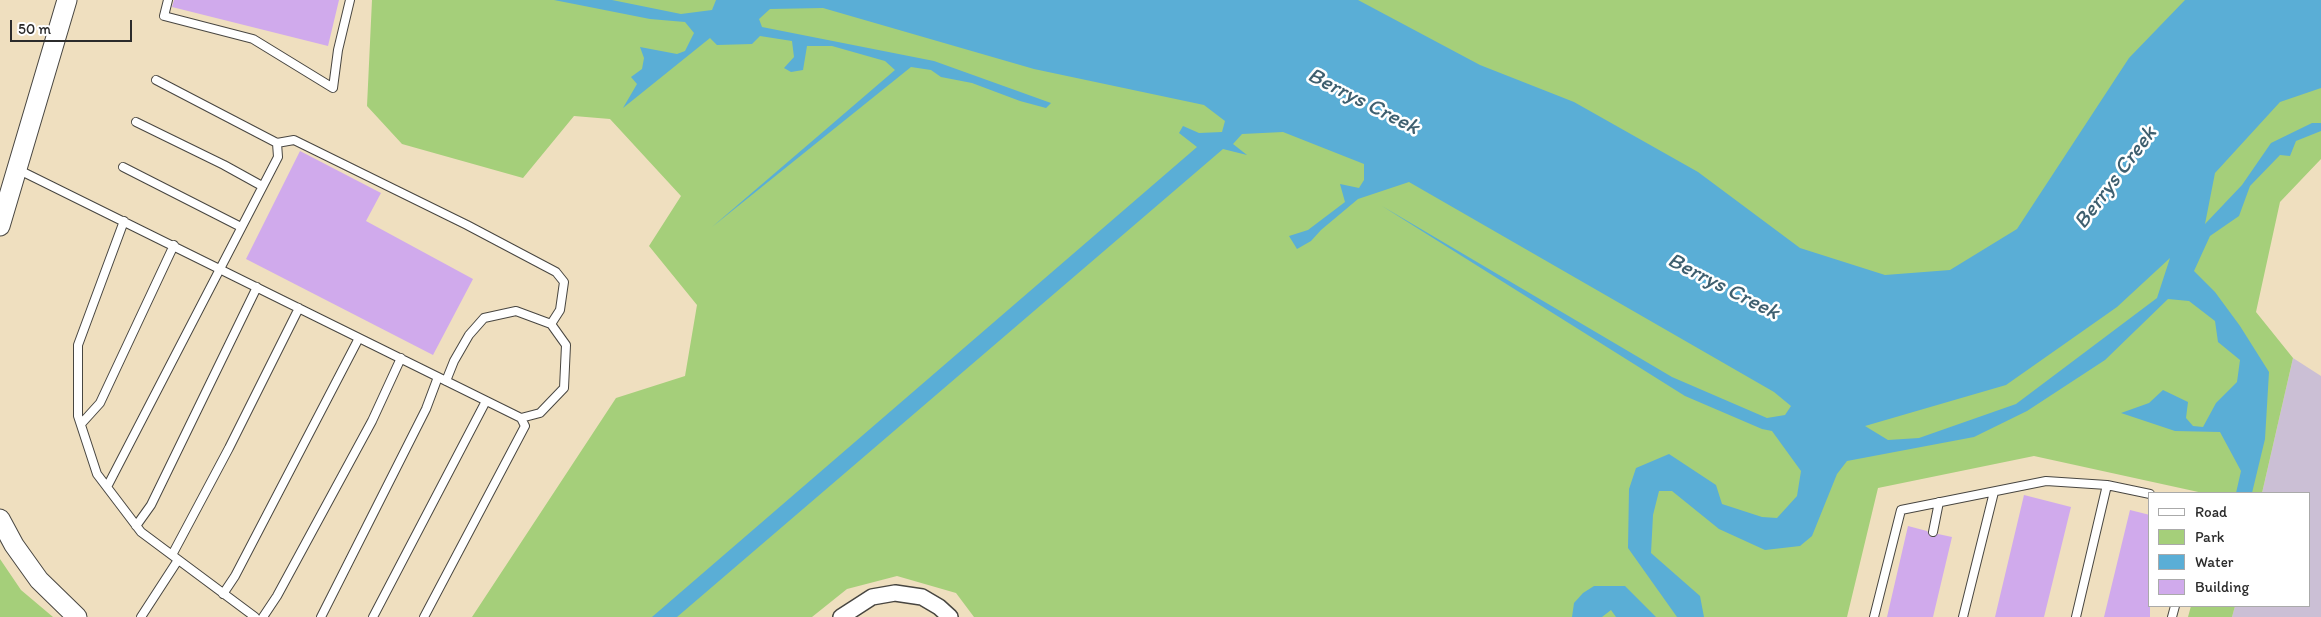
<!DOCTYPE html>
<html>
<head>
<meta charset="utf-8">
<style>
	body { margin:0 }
	#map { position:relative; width:2321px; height:617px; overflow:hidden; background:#efdfbf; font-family:Itim,sans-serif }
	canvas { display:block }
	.legend { position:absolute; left:2148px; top:492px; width:162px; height:115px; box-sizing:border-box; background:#fff; border:1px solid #aaa; margin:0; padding:6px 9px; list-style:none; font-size:15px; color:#2b2b2b }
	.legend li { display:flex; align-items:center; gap:10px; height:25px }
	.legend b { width:25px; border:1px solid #aaa }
	.scale { position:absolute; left:10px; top:20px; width:122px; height:22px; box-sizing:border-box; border:2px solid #2b2b2b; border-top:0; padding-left:6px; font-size:15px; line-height:18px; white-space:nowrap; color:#2b2b2b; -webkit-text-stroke:4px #fff; paint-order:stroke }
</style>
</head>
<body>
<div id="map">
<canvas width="2321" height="617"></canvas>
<ul class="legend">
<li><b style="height:6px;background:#fff"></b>Road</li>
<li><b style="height:14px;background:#a5cf7a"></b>Park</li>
<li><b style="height:14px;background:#5aaed6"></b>Water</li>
<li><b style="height:14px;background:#d0aaec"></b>Building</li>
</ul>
<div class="scale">50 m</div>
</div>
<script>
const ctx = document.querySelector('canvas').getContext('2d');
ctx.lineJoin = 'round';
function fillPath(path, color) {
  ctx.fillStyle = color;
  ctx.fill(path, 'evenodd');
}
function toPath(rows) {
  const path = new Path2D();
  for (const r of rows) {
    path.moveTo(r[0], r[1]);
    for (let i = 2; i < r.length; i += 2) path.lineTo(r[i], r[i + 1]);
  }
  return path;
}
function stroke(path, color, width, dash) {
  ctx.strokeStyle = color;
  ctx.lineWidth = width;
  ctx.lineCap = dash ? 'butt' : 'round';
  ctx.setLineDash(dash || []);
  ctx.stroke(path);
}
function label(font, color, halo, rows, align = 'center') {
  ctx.font = font + ' Itim,sans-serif';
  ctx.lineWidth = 5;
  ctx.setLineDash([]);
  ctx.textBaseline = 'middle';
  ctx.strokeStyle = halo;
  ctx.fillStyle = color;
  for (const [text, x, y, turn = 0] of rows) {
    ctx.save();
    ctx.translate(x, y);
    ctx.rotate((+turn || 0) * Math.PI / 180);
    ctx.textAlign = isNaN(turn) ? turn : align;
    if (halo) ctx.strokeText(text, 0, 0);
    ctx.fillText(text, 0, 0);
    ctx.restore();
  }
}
fillPath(toPath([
	[2293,358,2321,376,2321,617,2232,617,2235,606,2310,606,2310,493,2262,493]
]), '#cbbfd5');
fillPath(toPath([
	[372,0,2321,0,2321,159,2280,202,2256,312,2293,358,2262,493,2203,493,2034,456,1878,488,1847,617,974,617,956,593,897,576,847,589,812,617,472,617,616,398,685,376,697,305,649,246,681,196,610,119,574,116,523,178,402,144,367,106],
	[0,559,21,590,53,617,0,617],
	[2191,606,2235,606,2232,617,2188,617]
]), '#a5cf7a');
fillPath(toPath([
	[554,0,612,0,681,14,712,10,716,0,1358,0,1480,65,1574,102,1698,172,1800,248,1885,275,1950,270,2017,229,2129,58,2185,0,2321,0,2321,88,2280,102,2215,173,2205,224,2242,185,2271,143,2312,123,2321,123,2321,131,2296,141,2290,156,2280,155,2250,186,2239,216,2210,236,2194,271,2215,292,2240,326,2269,372,2265,439,2252,493,2236,493,2241,471,2220,432,2175,431,2121,413,2149,403,2163,390,2188,402,2186,418,2193,426,2203,427,2216,403,2237,382,2240,360,2218,342,2215,321,2189,301,2168,299,2105,360,2027,411,1974,437,1847,461,1837,474,1812,536,1800,546,1765,550,1719,529,1672,491,1659,491,1653,515,1651,553,1700,596,1704,617,1677,617,1628,548,1629,489,1636,468,1669,454,1716,485,1722,504,1762,517,1777,518,1797,496,1801,471,1772,431,1762,429,1685,396,1382,206,1672,377,1767,418,1785,415,1791,406,1774,392,1409,182,1358,199,1321,230,1311,241,1297,249,1289,236,1308,230,1345,202,1340,184,1359,188,1364,180,1364,164,1283,132,1242,134,1233,144,1247,155,1223,149,677,617,652,617,1197,147,1179,133,1183,126,1199,133,1222,132,1225,121,1204,105,1034,69,823,8,770,9,759,19,762,27,934,61,1051,103,1046,108,1020,101,972,83,941,77,931,70,911,67,712,227,895,70,885,61,832,46,807,46,803,70,791,72,784,68,794,57,792,41,760,36,752,44,717,45,710,38,623,108,637,84,631,77,642,69,644,58,640,47,677,54,685,51,694,33,685,22,650,19],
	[2170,258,2157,298,2016,404,1919,438,1888,440,1865,426,2006,385,2117,307],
	[1594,586,1625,586,1656,617,1616,617,1611,610,1602,617,1572,617,1574,603,1583,593]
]), '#5aaed6');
fillPath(toPath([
	[174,0,339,0,328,46,172,7],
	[300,151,381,193,366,221,473,279,433,355,246,259],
	[2024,495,2071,507,2044,617,1995,617],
	[2130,510,2150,515,2150,617,2104,617],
	[1908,526,1927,531,1931,537,1938,534,1952,537,1933,617,1887,617]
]), '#d0aaec');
const service = toPath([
	[168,0,164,16,253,39,333,88,338,50,350,0],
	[136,122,224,165,262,186],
	[277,143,294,140,467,225,556,272,564,282,560,310,551,324],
	[123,167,241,227],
	[17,169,521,418,525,426,424,617],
	[124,221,78,345,78,416,97,474,141,532,255,617],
	[446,381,454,361,469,335,484,318,516,311,551,324,566,345,564,388,540,413,521,418],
	[81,424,100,403,174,245],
	[107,487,278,157,277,143,156,80],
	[136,526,151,505,257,287],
	[1933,532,1939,502],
	[172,555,229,448,299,308],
	[223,594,235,576,359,338],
	[141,617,178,560],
	[263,617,277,596,372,421,401,358],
	[321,617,426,409,438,377],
	[373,617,486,401],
	[1874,617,1901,510,2046,481,2107,485,2150,494],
	[1963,617,1994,492],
	[2076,617,2107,485],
	[2172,617,2175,606]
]);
const minor = toPath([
	[841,617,872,597,895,593,922,597,939,607,950,617]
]);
const tertiary = toPath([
	[0,226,67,0],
	[0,519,14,545,39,580,77,617]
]);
stroke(service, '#484641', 10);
stroke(minor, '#484641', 18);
stroke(tertiary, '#484641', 21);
stroke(service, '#fff', 8);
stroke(minor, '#fff', 15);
stroke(tertiary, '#fff', 19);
label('italic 22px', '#3e5f6f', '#fff', [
	["Berrys Creek",1363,102,27],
	["Berrys Creek",2116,178,-53],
	["Berrys Creek",1723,287,27]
]);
</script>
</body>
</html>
